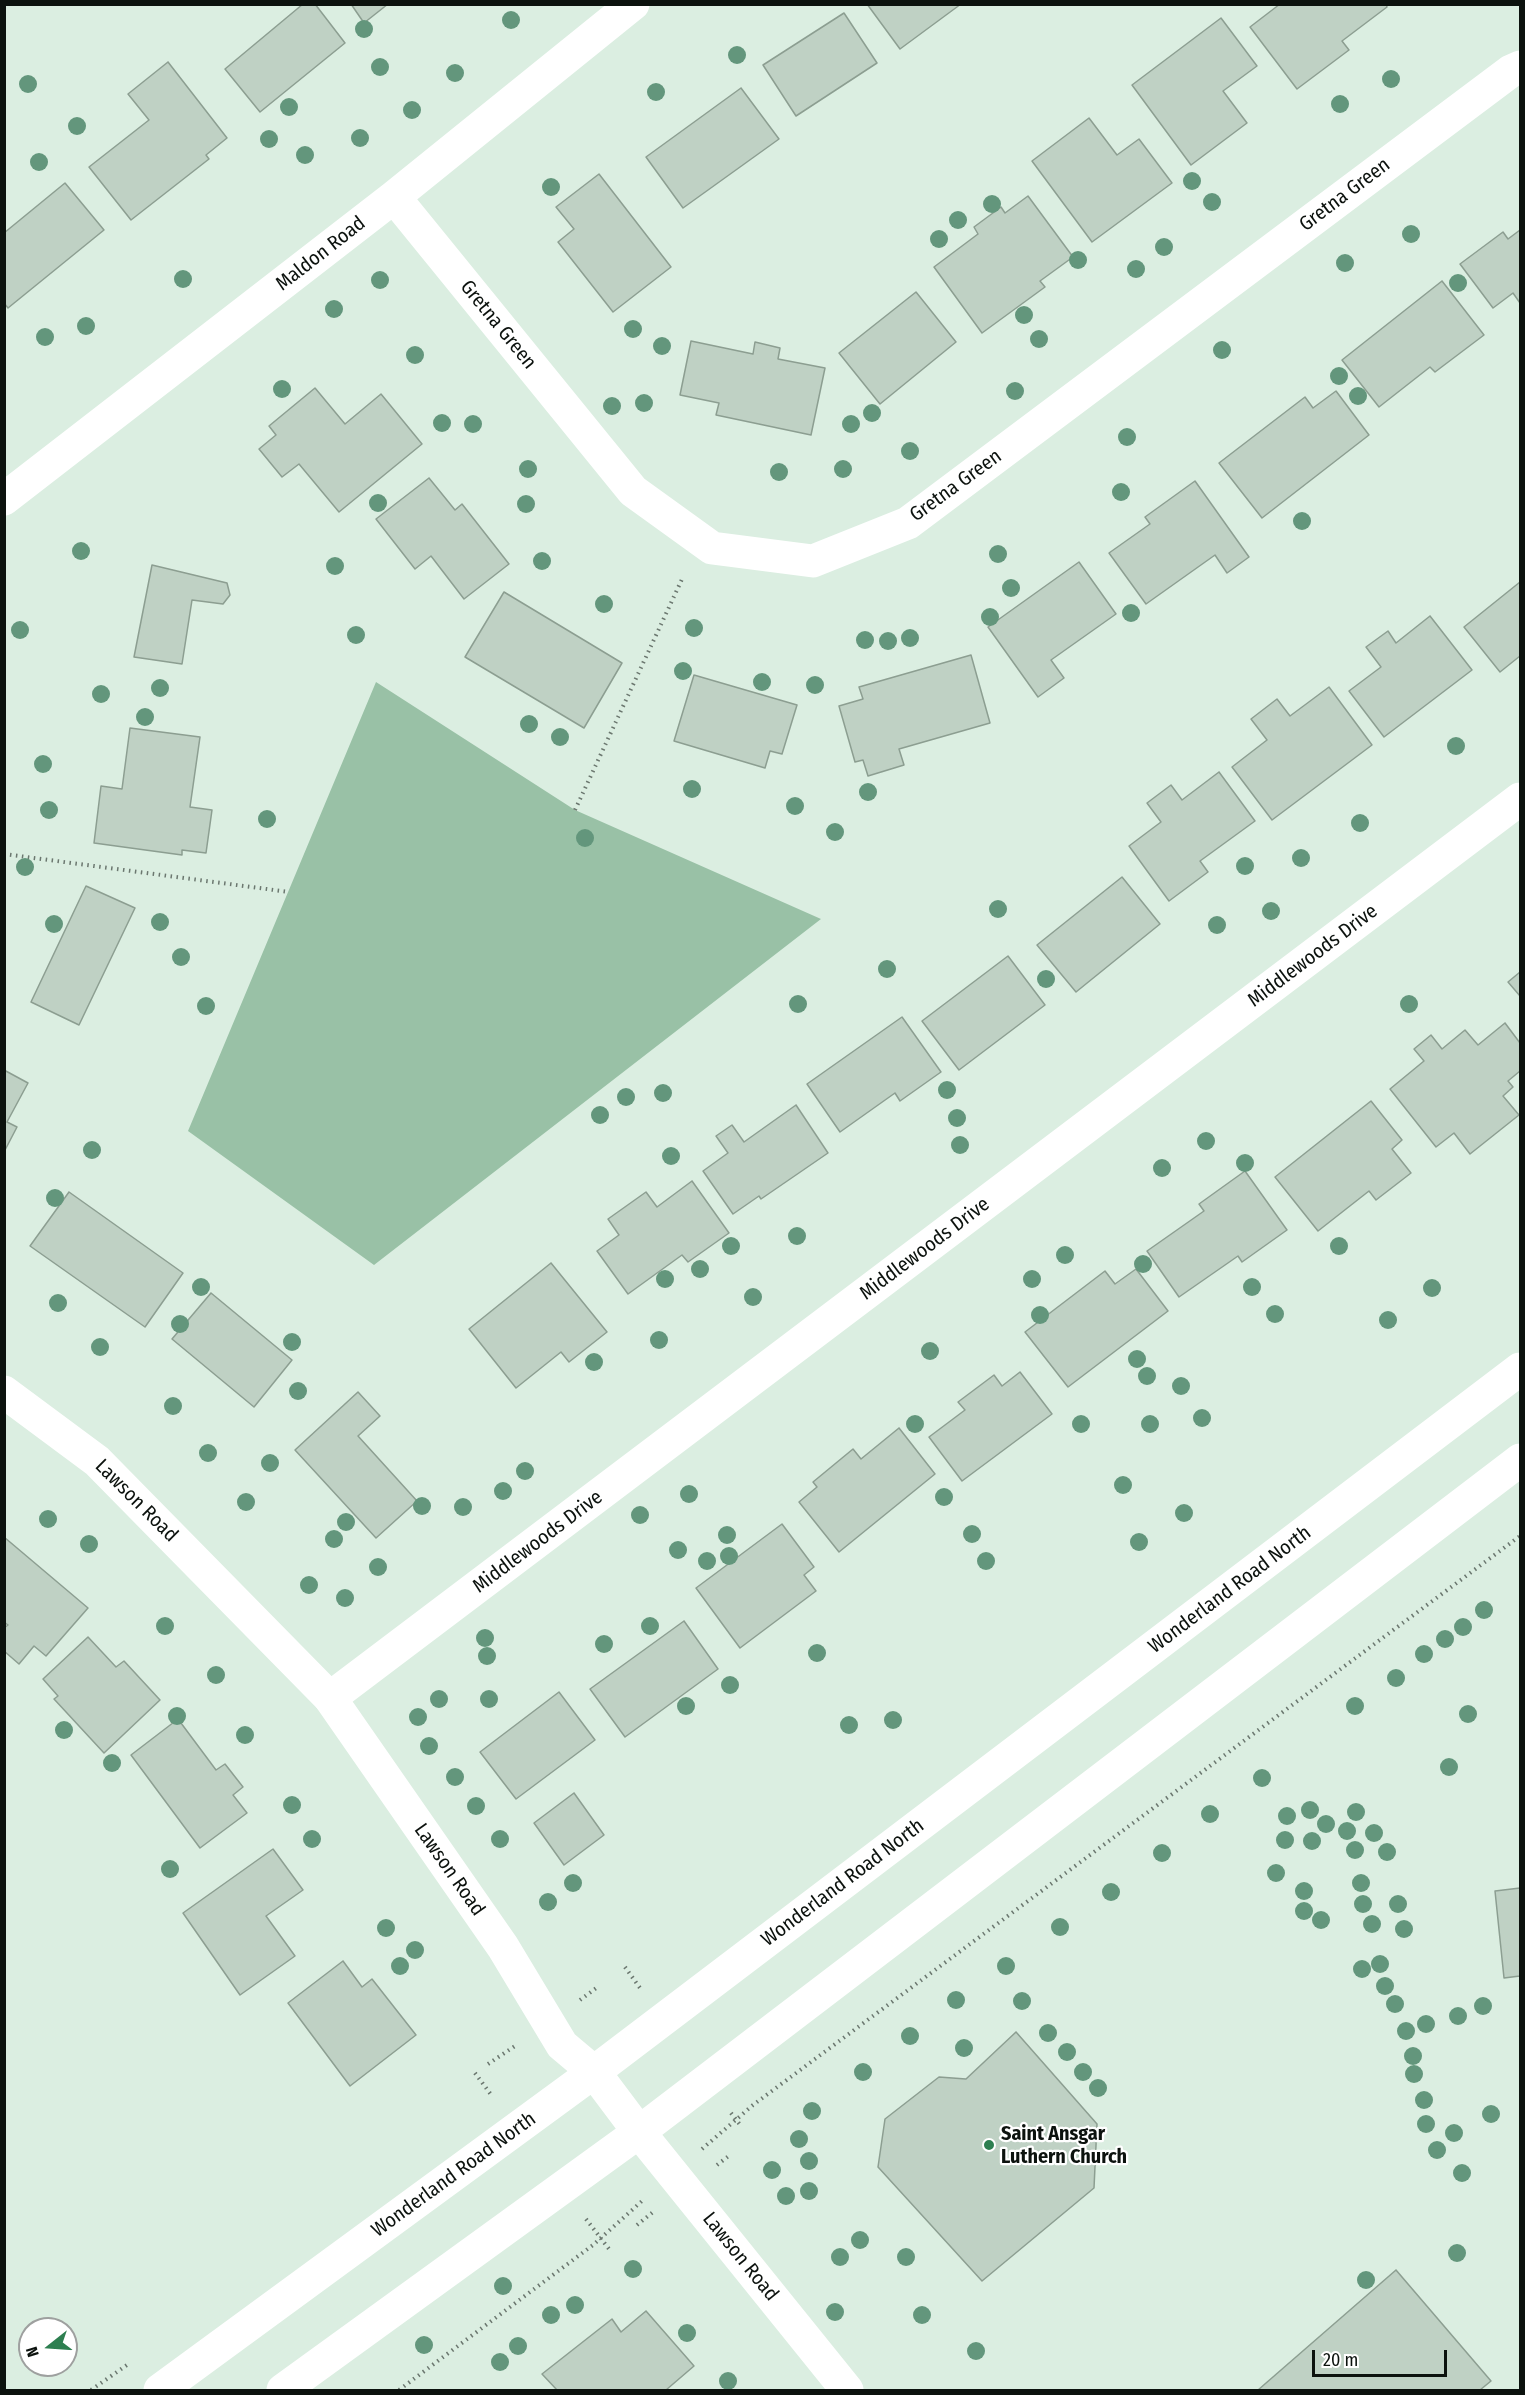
<!DOCTYPE html>
<html>
<head>
<meta charset="utf-8">
<style>
	body { margin:0 }
	#map { position:relative; width:1525px; height:2395px; overflow:hidden; background:#dbeee1; font-family:"Fira Sans Condensed",sans-serif }
	canvas { display:block }
	.frame { position:absolute; inset:0; border:6px solid #0c120e; pointer-events:none }
	.north { position:absolute; left:18px; top:2317px; width:60px; height:60px; box-sizing:border-box; background:#fff; border:2px solid #9ea09f; border-radius:50%; rotate:253deg; font-size:16px; font-weight:700; line-height:24px; text-align:center; color:#0c120e }
	.north::after { content:''; display:block; margin:auto; width:21px; height:27px; background:#2d7f50; clip-path:polygon(50% 0,100% 100%,50% 72%,0 100%) }
	.scale { position:absolute; left:1312px; top:2350px; width:135px; height:27px; box-sizing:border-box; border:3px solid #0c120e; border-top:0; padding-left:8px; font-size:18px; line-height:21px; white-space:nowrap; color:#0c120e; -webkit-text-stroke:4px #fff; paint-order:stroke }
</style>
</head>
<body>
<div id="map">
<canvas width="1525" height="2395"></canvas>
<div class="frame"></div>
<div class="north">N</div>
<div class="scale">20 m</div>
</div>
<script>
const ctx = document.querySelector('canvas').getContext('2d');
ctx.lineJoin = 'round';
function fillPath(path, color) {
  ctx.fillStyle = color;
  ctx.fill(path, 'evenodd');
}
function toPath(rows) {
  const path = new Path2D();
  for (const r of rows) {
    path.moveTo(r[0], r[1]);
    for (let i = 2; i < r.length; i += 2) path.lineTo(r[i], r[i + 1]);
  }
  return path;
}
function stroke(path, color, width, dash) {
  ctx.strokeStyle = color;
  ctx.lineWidth = width;
  ctx.lineCap = dash ? 'butt' : 'round';
  ctx.setLineDash(dash || []);
  ctx.stroke(path);
}
function label(font, color, halo, rows, align = 'center') {
  ctx.font = font + ' "Fira Sans Condensed",sans-serif';
  ctx.lineWidth = 4.5;
  ctx.setLineDash([]);
  ctx.textBaseline = 'middle';
  ctx.strokeStyle = halo;
  ctx.fillStyle = color;
  for (const [text, x, y, turn = 0] of rows) {
    ctx.save();
    ctx.translate(x, y);
    ctx.rotate((+turn || 0) * Math.PI / 180);
    ctx.textAlign = isNaN(turn) ? turn : align;
    if (halo) ctx.strokeText(text, 0, 0);
    ctx.fillText(text, 0, 0);
    ctx.restore();
  }
}
fillPath(toPath([
	[376,682,575,810,821,919,374,1265,188,1131]
]), '#99c1a6');
const building = toPath([
	[303,4,315,4,345,43,260,112,225,69,303,4],
	[351,4,388,4,364,23,351,4],
	[867,4,961,4,900,49,867,4],
	[1280,4,1386,4,1387,7,1342,41,1349,50,1297,89,1250,27,1280,4],
	[844,13,877,63,796,116,763,65,844,13],
	[1221,18,1257,66,1223,91,1247,123,1191,165,1132,85,1221,18],
	[168,62,227,138,206,155,209,159,131,220,89,167,149,120,128,94,168,62],
	[741,88,779,139,683,208,646,157,741,88],
	[1089,118,1117,155,1139,139,1172,183,1092,242,1032,161,1089,118],
	[599,174,671,267,613,312,558,242,574,229,556,207,599,174],
	[65,183,104,230,8,308,4,303,4,233,65,183],
	[1028,196,1073,257,1040,281,1045,287,982,333,934,267,978,234,974,227,1001,207,1005,213,1028,196],
	[1520,230,1520,303,1513,293,1493,308,1460,264,1503,232,1508,239,1520,230],
	[1442,281,1484,335,1435,372,1430,367,1379,407,1342,360,1442,281],
	[916,292,956,342,880,404,839,353,916,292],
	[691,341,753,354,755,342,780,348,778,359,825,368,811,435,716,415,719,403,680,395,691,341],
	[315,388,345,424,381,394,422,444,339,512,299,464,282,477,259,449,276,435,269,426,315,388],
	[1336,391,1369,435,1262,518,1219,463,1305,397,1313,408,1336,391],
	[429,478,455,510,462,504,509,564,464,599,431,556,415,569,376,519,429,478],
	[1195,481,1249,557,1227,573,1215,555,1146,604,1109,553,1150,524,1145,517,1195,481],
	[1079,562,1116,614,1051,660,1064,678,1038,697,988,627,1079,562],
	[152,565,227,583,230,595,223,604,192,600,182,664,134,657,152,565],
	[1520,582,1520,656,1500,672,1464,627,1520,582],
	[504,592,622,663,584,728,465,657,504,592],
	[1430,616,1472,670,1384,737,1349,691,1381,667,1366,647,1388,631,1396,643,1430,616],
	[971,655,990,723,899,749,904,765,868,776,863,760,855,762,839,706,863,699,859,687,971,655],
	[694,675,797,705,782,754,770,751,765,768,674,741,694,675],
	[1329,687,1372,745,1272,820,1232,767,1267,740,1251,719,1277,699,1290,716,1329,687],
	[130,728,200,737,190,807,212,810,206,853,182,850,182,855,94,843,101,786,122,789,130,728],
	[1219,772,1255,821,1200,861,1208,872,1169,901,1129,846,1161,822,1147,803,1171,785,1182,800,1219,772],
	[1122,877,1160,924,1076,992,1037,945,1122,877],
	[86,886,135,908,79,1025,31,1002,86,886],
	[1008,956,1045,1005,959,1070,922,1021,1008,956],
	[1520,972,1520,996,1508,982,1520,972],
	[902,1017,941,1072,900,1101,895,1093,840,1132,807,1084,902,1017],
	[1505,1023,1520,1043,1520,1071,1508,1081,1513,1087,1503,1096,1519,1115,1470,1154,1454,1133,1436,1147,1390,1089,1424,1061,1414,1049,1431,1035,1442,1049,1465,1030,1478,1045,1505,1023],
	[4,1070,28,1083,7,1122,17,1127,4,1152,4,1070],
	[1371,1101,1402,1140,1392,1149,1411,1173,1376,1200,1369,1191,1318,1231,1275,1177,1371,1101],
	[796,1105,828,1153,761,1199,759,1196,733,1214,703,1171,728,1153,716,1136,732,1125,744,1142,796,1105],
	[1245,1171,1287,1230,1242,1262,1238,1256,1179,1297,1147,1251,1204,1211,1199,1204,1245,1171],
	[692,1181,729,1233,688,1262,682,1255,628,1294,597,1251,619,1235,608,1219,646,1192,657,1207,692,1181],
	[69,1192,183,1273,145,1327,30,1246,69,1192],
	[551,1263,607,1332,569,1362,561,1352,516,1388,469,1329,551,1263],
	[1136,1269,1168,1311,1068,1387,1025,1332,1105,1271,1115,1284,1136,1269],
	[211,1293,292,1360,254,1407,172,1339,211,1293],
	[1020,1372,1052,1414,962,1481,929,1437,965,1410,958,1402,994,1375,1002,1386,1020,1372],
	[358,1392,380,1416,358,1436,417,1501,376,1538,295,1450,358,1392],
	[899,1428,935,1474,839,1552,799,1502,817,1487,813,1482,853,1449,861,1459,899,1428],
	[782,1524,814,1567,804,1575,816,1591,740,1648,696,1588,782,1524],
	[4,1537,88,1608,46,1656,34,1646,19,1664,4,1651,4,1628,8,1625,4,1622,4,1537],
	[684,1621,718,1669,625,1737,590,1689,684,1621],
	[88,1637,116,1667,124,1661,160,1700,104,1753,54,1699,58,1696,43,1679,88,1637],
	[559,1692,595,1740,516,1799,480,1752,559,1692],
	[178,1719,216,1770,225,1764,243,1787,233,1795,247,1813,200,1848,131,1755,178,1719],
	[574,1793,604,1835,564,1865,534,1823,574,1793],
	[273,1849,303,1890,266,1916,295,1956,240,1995,183,1913,273,1849],
	[1520,1888,1520,1976,1504,1978,1495,1891,1520,1888],
	[343,1961,362,1987,372,1979,416,2035,350,2086,288,2003,343,1961],
	[1016,2032,1097,2124,1094,2188,982,2281,878,2167,885,2119,939,2077,966,2079,1016,2032],
	[1396,2270,1491,2381,1480,2390,1258,2390,1396,2270],
	[646,2311,694,2366,666,2390,557,2390,542,2374,612,2319,621,2332,646,2311]
]);
fillPath(building, '#bfd1c4');
stroke(building, '#8c9e91', 1.5);
stroke(toPath([
	[575,810,683,577],
	[4,854,289,892],
	[625,1967,640,1988],
	[580,2000,599,1986],
	[488,2064,515,2046],
	[475,2073,492,2096],
	[731,2113,741,2126],
	[702,2149,753,2105,1520,1536],
	[717,2165,730,2155],
	[586,2219,609,2249],
	[637,2225,653,2212],
	[91,2390,127,2365],
	[399,2390,593,2245,642,2201]
]), '#6b776f', 4, [1.5, 4.5]);
stroke(toPath([
	[394,197,633,491,712,548,813,561,908,523,1511,71,1520,67],
	[4,499,394,197,633,4],
	[330,1698,1520,799]
]), '#fff', 33);
stroke(toPath([
	[4,1392,97,1461,330,1698,503,1947,562,2045,594,2072,639,2132,847,2390]
]), '#fff', 33);
stroke(toPath([
	[160,2390,594,2072,1520,1369],
	[283,2390,639,2132,1520,1460]
]), '#fff', 33);
ctx.fillStyle = '#63967c';
for (const [x, y] of [
	[511,20],
	[364,29],
	[737,55],
	[380,67],
	[455,73],
	[1391,79],
	[28,84],
	[656,92],
	[1340,104],
	[289,107],
	[412,110],
	[77,126],
	[360,138],
	[269,139],
	[305,155],
	[39,162],
	[1192,181],
	[551,187],
	[1212,202],
	[992,204],
	[958,220],
	[1411,234],
	[939,239],
	[1164,247],
	[1078,260],
	[1345,263],
	[1136,269],
	[183,279],
	[380,280],
	[1458,283],
	[334,309],
	[1024,315],
	[86,326],
	[633,329],
	[45,337],
	[1039,339],
	[662,346],
	[1222,350],
	[415,355],
	[1339,376],
	[282,389],
	[1015,391],
	[1358,396],
	[644,403],
	[612,406],
	[872,413],
	[442,423],
	[473,424],
	[851,424],
	[1127,437],
	[910,451],
	[528,469],
	[843,469],
	[779,472],
	[1121,492],
	[378,503],
	[526,504],
	[1302,521],
	[81,551],
	[998,554],
	[542,561],
	[335,566],
	[1011,588],
	[604,604],
	[1131,613],
	[990,617],
	[694,628],
	[20,630],
	[356,635],
	[910,638],
	[865,640],
	[888,641],
	[683,671],
	[762,682],
	[815,685],
	[160,688],
	[101,694],
	[145,717],
	[529,724],
	[560,737],
	[1456,746],
	[43,764],
	[692,789],
	[868,792],
	[795,806],
	[49,810],
	[267,819],
	[1360,823],
	[835,832],
	[585,838],
	[1301,858],
	[1245,866],
	[25,867],
	[998,909],
	[1271,911],
	[160,922],
	[54,924],
	[1217,925],
	[181,957],
	[887,969],
	[1046,979],
	[798,1004],
	[1409,1004],
	[206,1006],
	[947,1090],
	[663,1093],
	[626,1097],
	[600,1115],
	[957,1118],
	[1206,1141],
	[960,1145],
	[92,1150],
	[671,1156],
	[1245,1163],
	[1162,1168],
	[55,1198],
	[797,1236],
	[731,1246],
	[1339,1246],
	[1065,1255],
	[1143,1264],
	[700,1269],
	[665,1279],
	[1032,1279],
	[201,1287],
	[1252,1287],
	[1432,1288],
	[753,1297],
	[58,1303],
	[1275,1314],
	[1040,1315],
	[1388,1320],
	[180,1324],
	[659,1340],
	[292,1342],
	[100,1347],
	[930,1351],
	[1137,1359],
	[594,1362],
	[1147,1376],
	[1181,1386],
	[298,1391],
	[173,1406],
	[1202,1418],
	[915,1424],
	[1081,1424],
	[1150,1424],
	[208,1453],
	[270,1463],
	[525,1471],
	[1123,1485],
	[503,1491],
	[689,1494],
	[944,1497],
	[246,1502],
	[422,1506],
	[463,1507],
	[1184,1513],
	[640,1515],
	[48,1519],
	[346,1522],
	[972,1534],
	[727,1535],
	[334,1539],
	[1139,1542],
	[89,1544],
	[678,1550],
	[729,1556],
	[707,1561],
	[986,1561],
	[378,1567],
	[309,1585],
	[345,1598],
	[1484,1610],
	[165,1626],
	[650,1626],
	[1463,1627],
	[485,1638],
	[1445,1639],
	[604,1644],
	[817,1653],
	[1424,1654],
	[487,1656],
	[216,1675],
	[1396,1678],
	[730,1685],
	[439,1699],
	[489,1699],
	[686,1706],
	[1355,1706],
	[1468,1714],
	[177,1716],
	[418,1717],
	[893,1720],
	[849,1725],
	[64,1730],
	[245,1735],
	[429,1746],
	[112,1763],
	[1449,1767],
	[455,1777],
	[1262,1778],
	[292,1805],
	[476,1806],
	[1310,1810],
	[1356,1812],
	[1210,1814],
	[1287,1816],
	[1326,1824],
	[1347,1831],
	[1374,1833],
	[312,1839],
	[500,1839],
	[1285,1840],
	[1312,1841],
	[1355,1850],
	[1387,1852],
	[1162,1853],
	[170,1869],
	[1276,1873],
	[573,1883],
	[1361,1883],
	[1304,1891],
	[1111,1892],
	[548,1902],
	[1363,1904],
	[1398,1904],
	[1304,1911],
	[1321,1920],
	[1372,1924],
	[1060,1927],
	[386,1928],
	[1404,1929],
	[415,1950],
	[1380,1964],
	[400,1966],
	[1006,1966],
	[1362,1969],
	[1385,1986],
	[956,2000],
	[1022,2001],
	[1395,2004],
	[1483,2006],
	[1458,2016],
	[1426,2024],
	[1406,2031],
	[1048,2033],
	[910,2036],
	[964,2048],
	[1067,2052],
	[1413,2056],
	[863,2072],
	[1083,2072],
	[1414,2074],
	[1098,2088],
	[1424,2100],
	[812,2111],
	[1491,2114],
	[1426,2124],
	[1454,2133],
	[799,2139],
	[1437,2150],
	[809,2161],
	[772,2170],
	[1462,2173],
	[809,2191],
	[786,2196],
	[860,2240],
	[1457,2253],
	[840,2257],
	[906,2257],
	[633,2269],
	[1366,2280],
	[503,2286],
	[575,2305],
	[835,2312],
	[551,2315],
	[922,2315],
	[687,2333],
	[424,2345],
	[518,2346],
	[976,2351],
	[500,2362],
	[728,2381]
]) {
  ctx.beginPath();
  ctx.arc(x, y, 9, 0, 2 * Math.PI);
  ctx.fill();
}
for (const [x, y, r, color] of [
	[989,2145,6,"#2d7f50"]
]) {
  const dot = new Path2D();
  dot.arc(x, y, r, 0, 2 * Math.PI);
  ctx.fillStyle = color;
  ctx.fill(dot);
  stroke(dot, '#fff', 2);
}
label('20px', '#0c120e', '#fff', [
	["Gretna Green",1345,195,-37],
	["Maldon Road",321,254,-38],
	["Gretna Green",498,325,51],
	["Gretna Green",956,486,-36],
	["Middlewoods Drive",1313,956,-37],
	["Middlewoods Drive",925,1249,-37],
	["Lawson Road",136,1501,45],
	["Middlewoods Drive",538,1542,-37],
	["Wonderland Road North",1230,1590,-37],
	["Lawson Road",449,1870,55],
	["Wonderland Road North",843,1883,-37],
	["Wonderland Road North",454,2175,-36],
	["Lawson Road",740,2257,51]
]);
label('bold 20px', '#0c120e', '#fff', [
	["Saint Ansgar",1001,2134],
	["Luthern Church",1001,2157]
], 'left');
</script>
</body>
</html>
